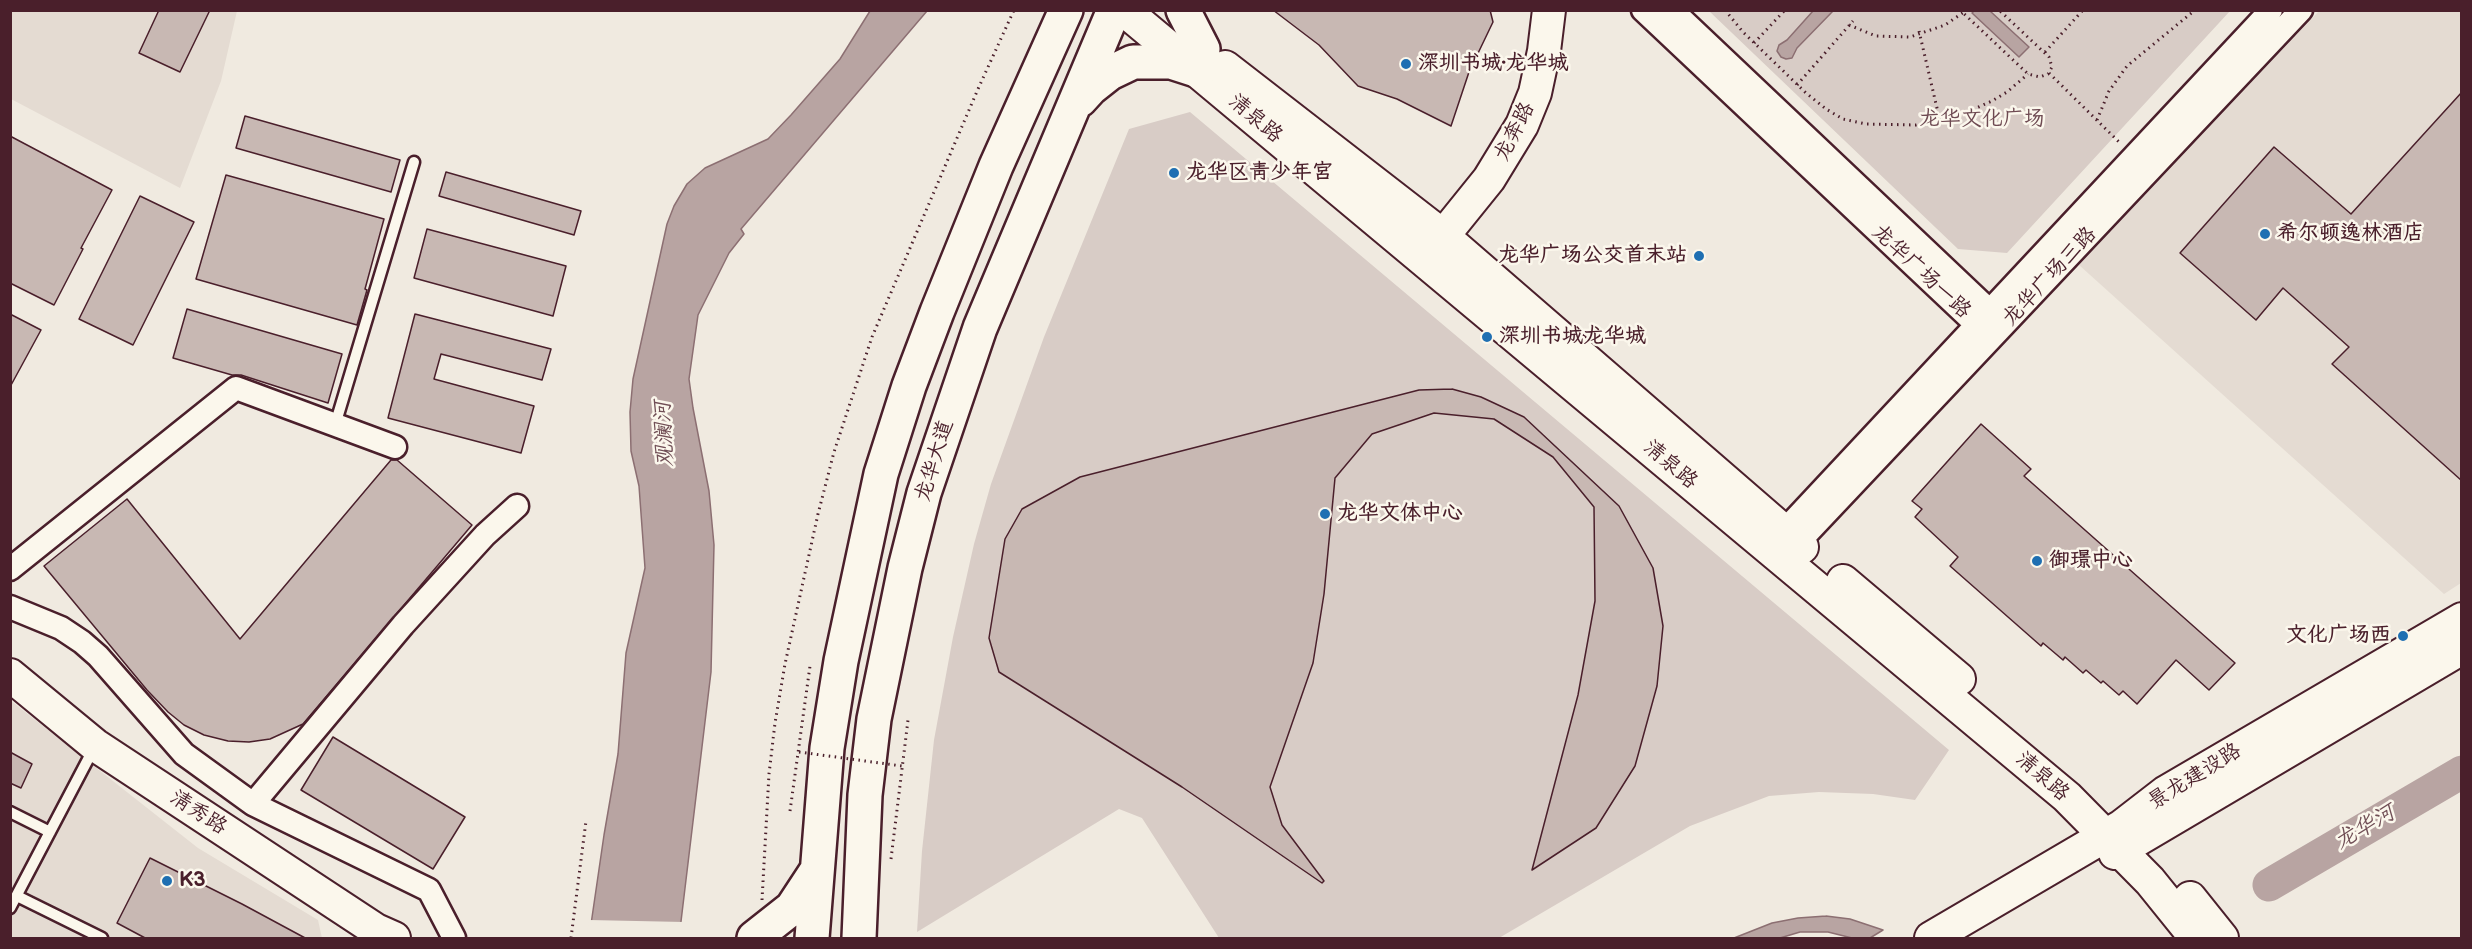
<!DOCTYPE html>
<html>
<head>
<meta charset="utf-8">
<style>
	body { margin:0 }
	#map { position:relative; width:2472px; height:949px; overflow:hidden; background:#f0eae0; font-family:"Balsamiq Sans",sans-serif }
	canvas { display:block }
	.frame { position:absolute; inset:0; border:12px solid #4a1f2b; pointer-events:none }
</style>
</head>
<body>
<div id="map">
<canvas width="2472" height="949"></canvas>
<div class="frame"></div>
</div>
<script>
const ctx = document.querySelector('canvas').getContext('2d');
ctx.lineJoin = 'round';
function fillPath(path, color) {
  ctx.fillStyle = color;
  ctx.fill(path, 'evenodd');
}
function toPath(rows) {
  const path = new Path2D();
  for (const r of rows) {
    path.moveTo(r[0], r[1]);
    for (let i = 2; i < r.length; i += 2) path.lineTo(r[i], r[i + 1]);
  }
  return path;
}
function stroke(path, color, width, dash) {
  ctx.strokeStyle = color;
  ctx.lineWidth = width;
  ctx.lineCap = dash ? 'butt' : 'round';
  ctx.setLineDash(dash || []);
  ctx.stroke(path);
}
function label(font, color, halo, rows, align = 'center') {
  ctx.font = font + ' "Balsamiq Sans","LXGW WenKai TC",sans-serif';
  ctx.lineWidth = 5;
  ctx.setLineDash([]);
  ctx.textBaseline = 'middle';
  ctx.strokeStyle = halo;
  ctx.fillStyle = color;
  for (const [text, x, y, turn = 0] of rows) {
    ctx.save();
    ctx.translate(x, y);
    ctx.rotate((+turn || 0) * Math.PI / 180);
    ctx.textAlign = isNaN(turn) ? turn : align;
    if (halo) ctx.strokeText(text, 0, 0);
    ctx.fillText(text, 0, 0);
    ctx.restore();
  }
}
fillPath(toPath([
	[10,11,237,11,221,81,180,188,11,99],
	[2319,11,2461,11,2461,583,2444,594,2079,265],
	[10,700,198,848,318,920,322,938,11,938]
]), '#e4dbd2');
fillPath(toPath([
	[1709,11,2230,11,2007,253,1958,249],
	[1190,112,1949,750,1915,800,1873,794,1819,792,1769,796,1690,826,1499,938,1219,938,1142,818,1119,809,917,932,922,851,934,740,953,637,974,544,991,484,1044,337,1129,129]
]), '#d8ccc6');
const water = toPath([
	[1975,10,1990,11,2029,47,2019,57,1972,13,1975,10],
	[870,11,927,11,741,229,744,234,729,253,698,315,689,379,693,408,709,491,714,545,711,672,679,938,589,938,604,835,618,754,626,653,645,568,639,486,631,451,630,412,633,379,667,224,674,206,687,184,705,168,768,139,791,115,840,59,870,11],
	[1813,11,1833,11,1797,48,1792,58,1786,59,1781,57,1777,51,1779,45,1787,40,1813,11],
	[1826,916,1850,919,1883,930,1870,938,1852,938,1828,932,1800,932,1780,938,1734,938,1772,923,1798,918,1826,916]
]);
fillPath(water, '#b8a4a2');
stroke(water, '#8c6f72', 1.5);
fillPath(toPath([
	[589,920,684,922,682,938,586,938]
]), '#f0eae0');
stroke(toPath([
	[2269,885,2462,772]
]), '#b8a4a2', 33);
const building = toPath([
	[159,10,210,10,180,72,139,53,159,10],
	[1273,10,1490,10,1493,22,1469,72,1451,126,1397,99,1358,86,1319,45,1273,10],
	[2462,92,2462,481,2332,364,2349,347,2283,288,2256,320,2180,253,2274,147,2351,214,2462,92],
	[245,116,400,160,391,192,236,148,245,116],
	[10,136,112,190,81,248,83,249,54,305,10,283,10,136],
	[446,172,581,211,574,235,439,196,446,172],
	[226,175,384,219,365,289,367,290,357,325,196,279,226,175],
	[140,196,194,222,133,345,79,319,140,196],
	[427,229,566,266,553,316,414,278,427,229],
	[187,309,342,354,328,403,241,375,232,375,173,358,187,309],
	[10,314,41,330,10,387,10,314],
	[415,314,551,349,542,380,441,354,434,379,534,406,521,453,388,418,415,314],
	[1452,389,1481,397,1524,417,1619,506,1653,568,1663,626,1657,686,1635,766,1596,828,1532,870,1578,695,1595,601,1594,507,1553,457,1494,419,1434,413,1372,434,1335,478,1324,594,1313,663,1270,787,1282,825,1324,881,1322,883,1182,787,999,672,989,638,1005,539,1022,509,1080,477,1419,390,1452,389],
	[1981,424,2031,469,2024,476,2235,663,2209,690,2176,660,2137,704,2123,691,2119,695,2103,681,2101,683,2086,670,2083,673,2065,657,2063,660,2043,643,2041,646,1950,566,1958,557,1915,517,1922,509,1912,501,1981,424],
	[391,460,397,460,472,525,303,724,270,739,249,742,228,741,204,735,184,725,168,712,147,690,44,566,127,499,240,639,391,460],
	[333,737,465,817,433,869,301,790,333,737],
	[10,752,32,764,21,788,10,783,10,752],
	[150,858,242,904,307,939,147,939,117,923,150,858]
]);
fillPath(building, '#c8b8b3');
stroke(building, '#4a1f2b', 1.5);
const lane = toPath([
	[335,425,414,162],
	[10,812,50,832],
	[17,896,102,938],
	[10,908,95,746]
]);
const street = toPath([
	[1643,10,1978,326,1992,330],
	[1672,10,1990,311,1995,324],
	[1783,532,2271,10],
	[1798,543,2301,10],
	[10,569,236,388,395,447],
	[10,607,61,628,82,642,98,656,184,754,253,804,403,625,485,535,517,506],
	[253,804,429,890,454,938]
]);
const secondary = toPath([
	[1124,10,2067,797,2150,881,2196,938],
	[1225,67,1443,236,1802,547],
	[1443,236,1489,179,1522,125,1535,93,1544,51,1549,10],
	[1843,581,1959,679],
	[10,675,95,745,376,930,394,938],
	[2115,853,2462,648],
	[2190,898,2222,938],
	[1931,938,2122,826,2166,792,2462,619]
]);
const primary = toPath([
	[1183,10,1203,49],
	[1080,100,1091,88,1110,73,1133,62,1171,62,1199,71],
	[754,938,792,908,815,873],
	[812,938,827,748,841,661,881,474,909,386,937,312,996,166,1066,10],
	[859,938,865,795,874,719,905,568,924,493,980,328,1114,10]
]);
stroke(lane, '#4a1f2b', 15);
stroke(street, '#4a1f2b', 27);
stroke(secondary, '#4a1f2b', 36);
stroke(primary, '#4a1f2b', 38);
stroke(toPath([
	[1725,10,1743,32,1806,93,1826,109,1843,119,1866,124,1916,125,1956,117,1992,101,2007,92,2028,74],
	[1960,10,2028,74,2040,77,2048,74,2052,67,2049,57,1999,10],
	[1849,25,1876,36,1910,37,1945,25,1967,10],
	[1919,31,1940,121],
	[1754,43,1785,10],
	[2045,52,2083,10],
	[2049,73,2119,142],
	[1797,85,1853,21],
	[2097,120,2109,91,2127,66,2195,10],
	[790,811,810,666],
	[891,859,908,720],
	[762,900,769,774,775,723,785,664,818,514,834,452,872,337,978,89,1014,10],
	[571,938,586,821]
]), '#4a1f2b', 3, [1.5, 4.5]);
stroke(lane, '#fbf7ec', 10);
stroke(street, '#fbf7ec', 22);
stroke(secondary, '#fbf7ec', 32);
stroke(primary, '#fbf7ec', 33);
stroke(toPath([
	[799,752,902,766]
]), '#4a1f2b', 3, [1.5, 4.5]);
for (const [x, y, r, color] of [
	[1406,64,6,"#1f6fb2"],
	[1174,173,6,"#1f6fb2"],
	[2265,234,6,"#1f6fb2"],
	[1699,256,6,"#1f6fb2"],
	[1487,337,6,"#1f6fb2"],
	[1325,514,6,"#1f6fb2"],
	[2037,561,6,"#1f6fb2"],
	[2403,636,6,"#1f6fb2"],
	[167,881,6,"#1f6fb2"]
]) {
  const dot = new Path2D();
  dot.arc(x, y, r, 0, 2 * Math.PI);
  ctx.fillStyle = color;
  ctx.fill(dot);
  stroke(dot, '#fbf7ec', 2);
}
label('bold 21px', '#4a1f2b', '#fbf7ec', [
	["深圳书城·龙华城",1418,64],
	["龙华区青少年宫",1186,173],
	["希尔顿逸林酒店",2277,234],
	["龙华广场公交首末站",1687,256,"right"],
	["深圳书城龙华城",1499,337],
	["龙华文体中心",1337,514],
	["御璟中心",2049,561],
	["文化广场西",2391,636,"right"],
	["K3",179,881]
], 'left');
label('21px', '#4a1f2b', '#fbf7ec', [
	["清泉路",1255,119,40],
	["龙奔路",1515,132,-63],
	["龙华广场一路",1921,272,43],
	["龙华广场三路",2050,277,-47],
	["龙华大道",935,461,-73],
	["清泉路",1670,465,40],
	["清泉路",2042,777,41],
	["景龙建设路",2195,777,-32],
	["清秀路",198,813,33]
]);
label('21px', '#6e4a52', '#fbf7ec', [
	["龙华文化广场",1982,120]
]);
label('italic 22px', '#704e55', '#fbf7ec', [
	["观澜河",665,434,-93],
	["龙华河",2365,828,-30]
]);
</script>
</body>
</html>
